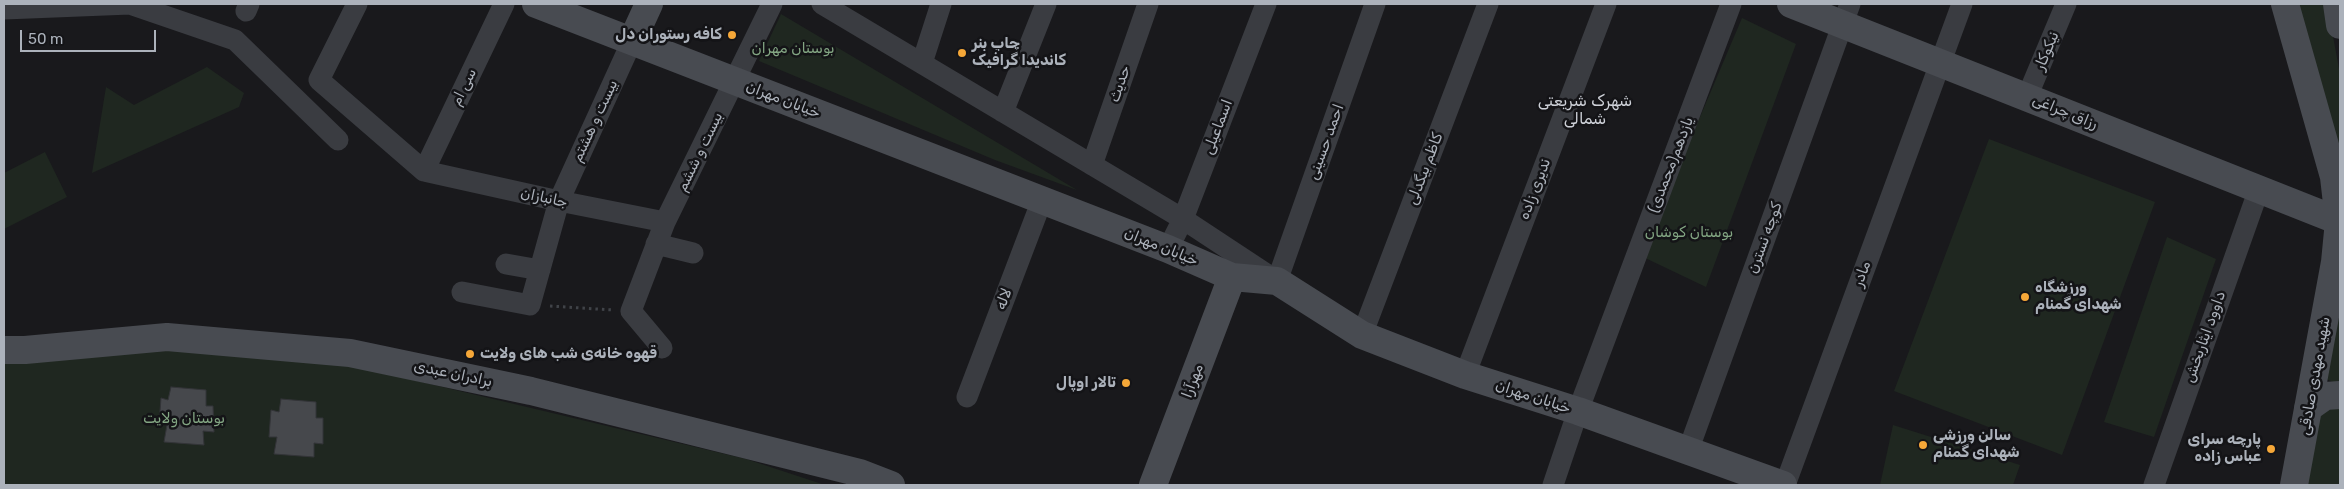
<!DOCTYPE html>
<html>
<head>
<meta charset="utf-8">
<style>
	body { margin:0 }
	#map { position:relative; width:2344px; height:489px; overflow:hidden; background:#19191c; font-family:Rubik,sans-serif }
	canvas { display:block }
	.frame { position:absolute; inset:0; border:5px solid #acb2bb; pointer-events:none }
	.scale { position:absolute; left:20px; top:30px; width:136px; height:22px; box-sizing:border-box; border:2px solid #acb2bb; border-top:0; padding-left:6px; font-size:15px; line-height:18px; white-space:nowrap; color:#acb2bb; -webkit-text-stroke:4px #141417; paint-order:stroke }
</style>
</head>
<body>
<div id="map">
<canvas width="2344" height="489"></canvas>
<div class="frame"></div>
<div class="scale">50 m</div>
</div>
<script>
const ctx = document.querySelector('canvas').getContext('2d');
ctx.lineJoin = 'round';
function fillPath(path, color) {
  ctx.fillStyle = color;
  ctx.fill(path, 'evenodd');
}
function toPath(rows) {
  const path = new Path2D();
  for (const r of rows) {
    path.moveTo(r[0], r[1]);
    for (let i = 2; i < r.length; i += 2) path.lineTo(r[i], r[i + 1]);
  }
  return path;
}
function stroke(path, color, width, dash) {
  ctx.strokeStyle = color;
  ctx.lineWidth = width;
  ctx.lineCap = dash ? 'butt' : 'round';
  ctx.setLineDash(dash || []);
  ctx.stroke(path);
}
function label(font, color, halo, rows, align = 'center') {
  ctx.font = font + ' Rubik,"Noto Naskh Arabic",sans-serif';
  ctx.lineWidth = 5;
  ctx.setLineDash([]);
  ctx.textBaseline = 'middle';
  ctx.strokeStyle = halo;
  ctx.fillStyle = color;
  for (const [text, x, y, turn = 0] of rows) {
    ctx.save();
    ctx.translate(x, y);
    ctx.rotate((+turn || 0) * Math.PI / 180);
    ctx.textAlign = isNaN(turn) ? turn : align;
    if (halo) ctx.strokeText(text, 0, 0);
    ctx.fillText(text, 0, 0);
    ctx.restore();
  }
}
fillPath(toPath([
	[2298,4,2327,4,2340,74,2340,165],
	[781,14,1077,190,995,160,759,61],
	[1742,18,1796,44,1706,287,1641,256],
	[207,67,244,93,239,107,92,173,106,87,134,105],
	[1989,139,2155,202,2062,455,1894,391],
	[45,152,67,197,4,229,4,173],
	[2167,237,2216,259,2154,437,2104,422],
	[2340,306,2340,385,2326,379],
	[169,350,350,365,746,459,825,485,4,485,4,360],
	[2340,406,2340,485,2305,485,2320,410],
	[1893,425,2020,465,2013,485,1880,485]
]), '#1f2720');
const building = toPath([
	[171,387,206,390,206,406,213,406,214,432,203,431,204,445,164,442,167,425,159,425,161,398,168,400,171,387],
	[281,399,316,402,316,418,323,418,323,444,314,443,314,457,274,454,277,437,269,437,271,410,279,412,281,399]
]);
fillPath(building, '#46484c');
stroke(building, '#333438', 1);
stroke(toPath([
	[550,306,613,310]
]), '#404348', 3, [2.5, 4]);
stroke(toPath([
	[357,4,319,80,424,171,559,201,665,222],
	[822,4,1183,219,1277,281,1375,4],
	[4,9,130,4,235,40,338,140],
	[246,11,249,4],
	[922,63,941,4],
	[2027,97,2066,4],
	[1003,112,1046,4],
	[1092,165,1148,4],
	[424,171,504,4],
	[656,244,693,253],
	[1168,249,1183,219,1266,4],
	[506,264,540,270],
	[462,292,530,305,559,201,632,41],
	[1362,335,1488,4],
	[662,348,631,311,665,222,772,4],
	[1465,375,1606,4],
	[967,397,1042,200],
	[1688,451,1850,4],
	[1553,485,1578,411,1731,4],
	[1785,485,1962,4],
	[2154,485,2259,189]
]), '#3a3c41', 21);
stroke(toPath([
	[536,4,1168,249,1232,277,1277,281,1362,335,1465,375,1578,411,1783,485],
	[1791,4,2339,221],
	[2285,4,2334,177,2339,221,2335,262,2294,485],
	[2337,4,2340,25],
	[632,41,649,4],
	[4,350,25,350,167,337,350,353,531,391,860,473,891,485],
	[2308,408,2325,396,2340,395],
	[1153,485,1232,277]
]), '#484b51', 28);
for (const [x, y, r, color] of [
	[732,35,5,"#f5a738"],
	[962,53,5,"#f5a738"],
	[2025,297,5,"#f5a738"],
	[470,354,5,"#f5a738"],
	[1126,383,5,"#f5a738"],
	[1923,445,5,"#f5a738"],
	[2271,449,5,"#f5a738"]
]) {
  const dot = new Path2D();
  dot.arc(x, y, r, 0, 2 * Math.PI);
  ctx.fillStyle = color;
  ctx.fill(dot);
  stroke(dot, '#141417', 2);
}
label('bold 15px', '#acb2bb', '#141417', [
	["کافه رستوران دل",722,35,"right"],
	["چاپ بنر",972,44],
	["کاندیدا گرافیک",972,61],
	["ورزشگاه",2035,288],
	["شهدای گمنام",2035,305],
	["قهوه خانه‌ی شب های ولایت",480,354],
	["تالار اوپال",1116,383,"right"],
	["سالن ورزشی",1933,436],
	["شهدای گمنام",1933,453],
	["پارچه سرای",2261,440,"right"],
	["عباس زاده",2261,457,"right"]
], 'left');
label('15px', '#83a683', '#141417', [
	["بوستان مهران",793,49],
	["بوستان کوشان",1689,233],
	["بوستان ولایت",184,419]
]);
label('15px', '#acb2bb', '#141417', [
	["نیکوکار",2047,51,-67],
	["حدیث",1120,84,-71],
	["سی ام",464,87,-64],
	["خیابان مهران",783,100,21],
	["رزاق چراغی",2065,112,22],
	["بیست و هشتم",595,121,-65],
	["اسماعیلی",1218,127,-69],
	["احمد حسینی",1326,142,-70],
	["بیست و ششم",700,152,-64],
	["یازدهم(محمدی)",1671,165,-69],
	["کاظم بیگدلی",1425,169,-69],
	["ندیری زاده",1535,189,-69],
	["جانبازان",544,198,12],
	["کوچه نسترن",1765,238,-70],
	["خیابان مهران",1161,247,22],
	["مادر",1862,274,-70],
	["لاله",1004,299,-69],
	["داوود ایثاربخش",2205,337,-70],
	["برادران عبدی",453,374,12],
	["شهید مهدی صادقی",2315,376,-80],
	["مهرآرا",1193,381,-69],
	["خیابان مهران",1533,397,18]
]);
label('16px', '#cdd0d7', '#141417', [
	["شهرک شریعتی",1585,101],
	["شمالی",1585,119]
]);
</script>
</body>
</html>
